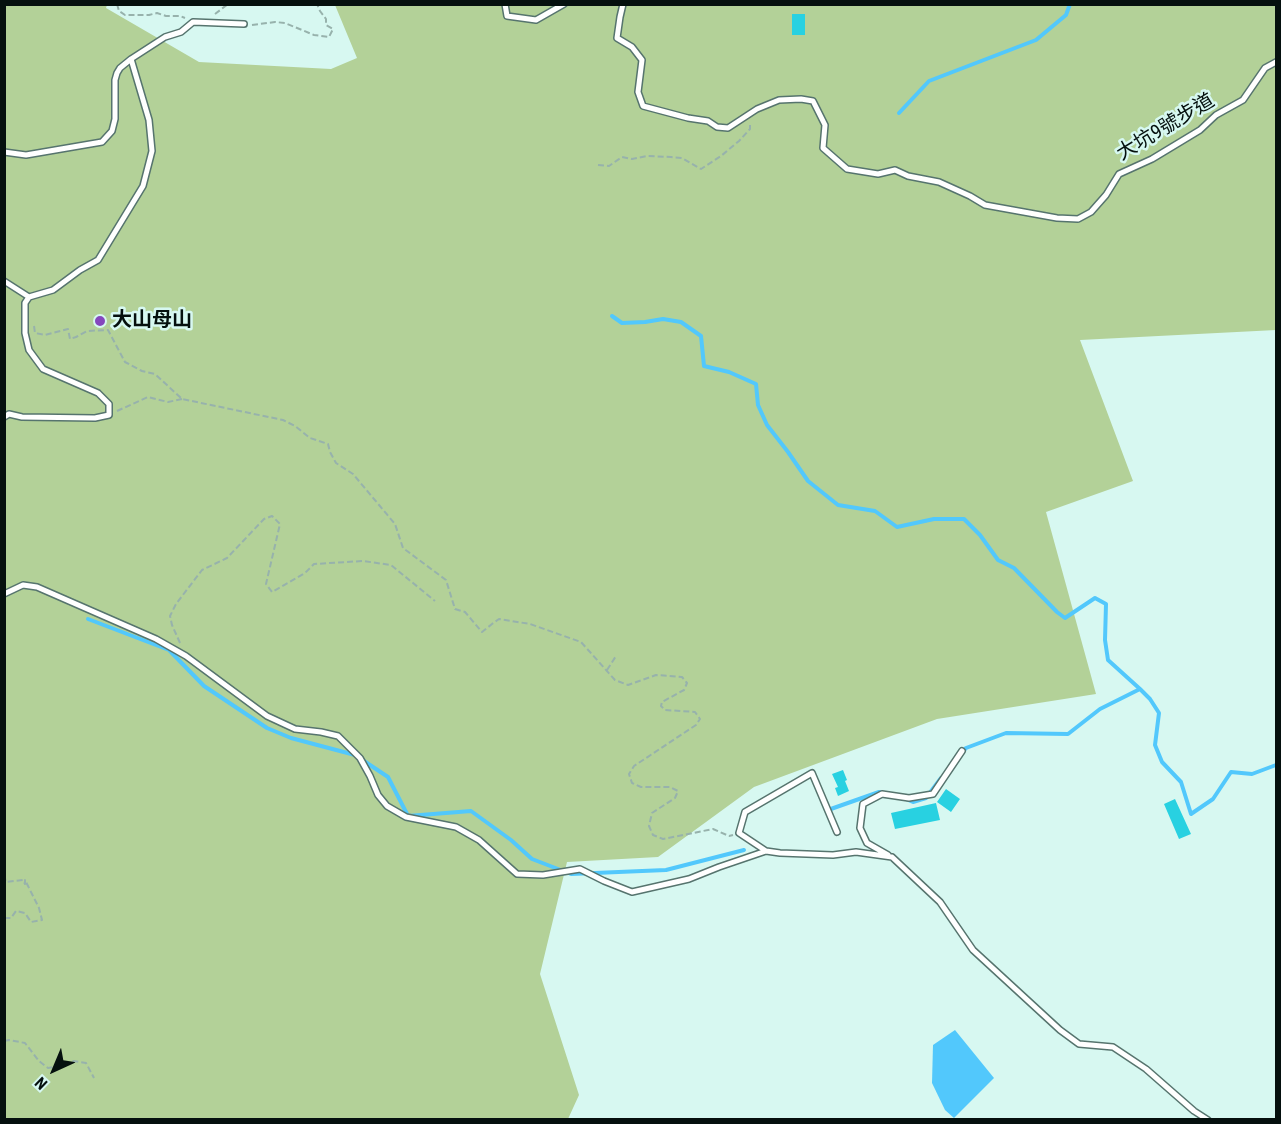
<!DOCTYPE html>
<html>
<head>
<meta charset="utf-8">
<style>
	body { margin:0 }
	#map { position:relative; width:1281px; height:1124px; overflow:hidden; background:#d7f8f1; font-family:"Roboto Condensed",sans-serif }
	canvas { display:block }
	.frame { position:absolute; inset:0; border:6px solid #05100e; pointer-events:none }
	.north { position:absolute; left:24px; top:1040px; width:60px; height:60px; -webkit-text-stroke:4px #d7f8f1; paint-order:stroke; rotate:224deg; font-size:16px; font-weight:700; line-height:24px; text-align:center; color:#05100e }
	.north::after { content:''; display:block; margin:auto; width:21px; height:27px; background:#05100e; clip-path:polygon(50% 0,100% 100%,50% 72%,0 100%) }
</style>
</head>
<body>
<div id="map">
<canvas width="1281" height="1124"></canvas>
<div class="frame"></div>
<div class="north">N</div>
</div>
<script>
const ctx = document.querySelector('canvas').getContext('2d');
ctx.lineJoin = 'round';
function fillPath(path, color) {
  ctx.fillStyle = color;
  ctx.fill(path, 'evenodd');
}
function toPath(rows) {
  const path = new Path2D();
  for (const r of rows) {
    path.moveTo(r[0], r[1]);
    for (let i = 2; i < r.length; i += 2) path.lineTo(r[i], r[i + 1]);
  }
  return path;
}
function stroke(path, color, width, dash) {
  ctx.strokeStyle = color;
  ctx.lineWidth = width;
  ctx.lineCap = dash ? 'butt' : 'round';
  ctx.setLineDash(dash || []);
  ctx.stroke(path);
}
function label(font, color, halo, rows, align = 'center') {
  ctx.font = font + ' "Roboto Condensed","Noto Sans TC",sans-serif';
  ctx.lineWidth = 5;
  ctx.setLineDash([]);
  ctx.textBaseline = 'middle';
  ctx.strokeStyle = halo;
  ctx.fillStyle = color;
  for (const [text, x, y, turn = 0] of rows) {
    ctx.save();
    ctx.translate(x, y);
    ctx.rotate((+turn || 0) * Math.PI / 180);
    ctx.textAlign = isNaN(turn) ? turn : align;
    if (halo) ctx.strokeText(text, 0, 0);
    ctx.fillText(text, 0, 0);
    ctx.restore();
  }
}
fillPath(toPath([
	[5,5,107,5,106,8,199,62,331,69,357,58,335,5,1276,5,1276,330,1080,340,1133,481,1046,512,1096,694,937,719,754,787,658,857,567,862,540,974,579,1095,568,1119,5,1120]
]), '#b3d198');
fillPath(toPath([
	[955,1030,994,1078,954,1118,945,1110,932,1083,933,1045]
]), '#52c8fc');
stroke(toPath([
	[899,113,929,81,1036,40,1066,15,1070,4],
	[612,316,622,323,645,322,663,319,681,322,701,336,704,366,729,372,756,384,758,405,767,425,788,452,808,481,838,505,875,511,897,527,934,519,964,519,980,535,998,560,1014,568,1057,612,1065,618,1095,598,1106,604,1105,640,1108,660,1140,689],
	[88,619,169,650,204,686,267,728,291,738,355,755],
	[961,753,966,748,1006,733,1068,734,1100,709,1140,689,1150,699,1159,713,1155,745,1162,762,1181,782,1191,814,1213,799,1231,772,1252,774,1276,765],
	[361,759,388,777,408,816,471,811,511,840,532,859,571,874,666,870,744,850],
	[906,799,913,802,926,798,941,778],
	[828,810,879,792,884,793]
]), '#52c8fc', 4);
fillPath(toPath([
	[792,14,805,14,805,35,792,35],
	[843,770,847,780,845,781,849,791,838,796,835,788,838,787,832,774],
	[946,789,960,799,951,812,937,802],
	[1175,799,1191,834,1179,839,1164,804],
	[936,803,940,820,895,829,891,813]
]), '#28d1e1');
const service = toPath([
	[505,4,507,16,536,20,564,4],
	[623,4,620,17,617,38,632,47,642,60,638,92,643,106,688,118,708,121,717,127,728,128,757,109,779,100,801,99,813,101,825,125,823,148,847,169,878,174,895,170,908,176,939,182,970,196,985,205,1057,218,1078,219,1091,212,1106,195,1119,174,1152,159,1200,130,1216,115,1243,100,1265,68,1276,62],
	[4,152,26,155,102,142,112,131,115,119,115,80,117,73,120,68,131,59],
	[4,281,29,297],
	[29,297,53,290,80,270,98,260,143,186,152,151,149,120,131,59,165,37,181,32,193,22,244,24],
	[4,417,9,414,22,417,95,418,109,415,109,404,98,393,43,369,29,350,25,333,25,303,29,297],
	[4,594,23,585,37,587,156,639,186,656,267,716,295,729,321,732,338,736,360,758,370,776,378,795,387,806,406,817,456,827,479,840,517,874,543,875,580,869,604,881,632,892,689,879,719,867,766,851,780,853,833,855,856,852,892,857,940,902,973,950,1060,1030,1079,1044,1113,1047,1146,1069,1194,1111,1208,1120],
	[766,851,739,833,745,812,812,773,837,832],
	[888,855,867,843,860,828,863,804,882,794,909,798,933,794,962,751]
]);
stroke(service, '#56746e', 8);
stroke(toPath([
	[117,4,119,11,125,15,149,15,157,13,166,16,180,16,185,18],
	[215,14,228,4],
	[252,25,275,22,285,23,314,35,329,37,333,29,326,25,326,19,320,11,317,4],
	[598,165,609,166,622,157,632,159,647,156,671,157,682,158,701,169,721,156,739,141,750,129,750,122],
	[34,326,35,333,45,335,68,329,70,339,76,337,87,331,108,330,125,362,142,371,155,374,182,399,283,420,295,426,310,438,328,444,330,452,336,463,353,474,395,524,403,548,446,580,455,609,465,612,482,632,492,624,499,619,530,624,581,642,615,680,628,685,656,675,682,677,687,683,684,690,662,702,661,706,665,710,695,712,700,719,696,725,634,766,629,774,632,783,641,787,670,787,678,791,675,798,652,813,649,826,653,835,663,839,713,829,729,836,733,835],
	[117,411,148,397,168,402,182,399],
	[180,643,172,625,170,616,176,604,202,570,227,558,264,519,272,516,280,524,266,584,272,592,305,573,314,564,363,561,391,565,435,601],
	[607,670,616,656],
	[4,875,6,882,23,880,25,884,25,880,39,908,42,920,31,922,25,913,16,911,11,918,4,918],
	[4,1041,9,1040,25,1043,39,1061,48,1068,65,1065,74,1061,86,1063,94,1078]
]), '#97b2ac', 2, [6, 3]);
stroke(service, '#fff', 5);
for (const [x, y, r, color] of [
	[100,321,6,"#8547bd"]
]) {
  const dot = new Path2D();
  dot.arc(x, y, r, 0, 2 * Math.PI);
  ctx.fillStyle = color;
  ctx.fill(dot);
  stroke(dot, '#d7f8f1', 2);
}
label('20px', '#05100e', '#d7f8f1', [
	["大坑9號步道",1166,128,-31]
]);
label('bold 20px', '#05100e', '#d7f8f1', [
	["大山母山",112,321]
], 'left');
</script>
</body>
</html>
